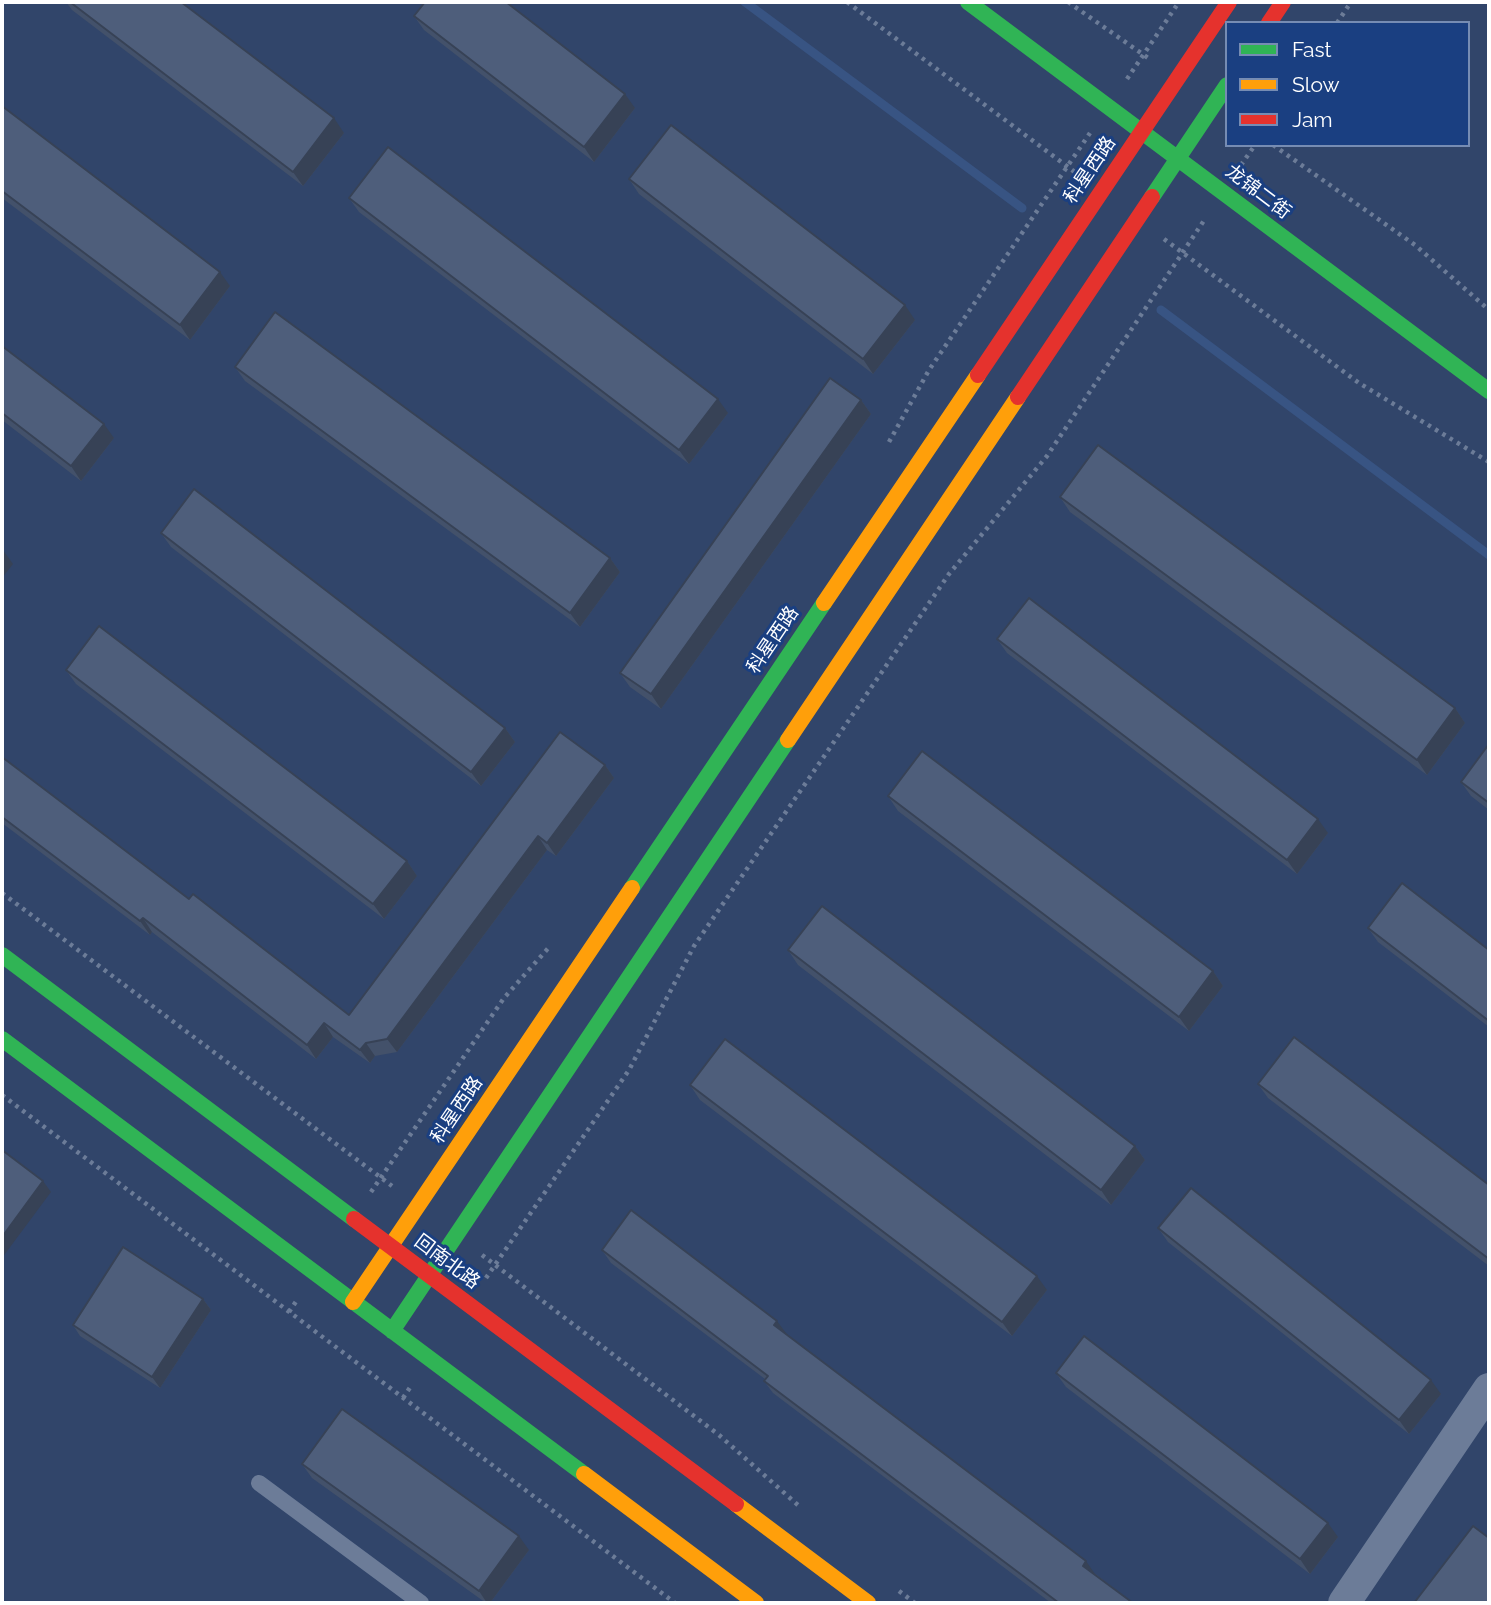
<!DOCTYPE html>
<html>
<head>
<meta charset="utf-8">
<style>
	body { margin:0 }
	#map { position:relative; width:1491px; height:1605px; overflow:hidden; background:#31456a; font-family:Raleway,sans-serif }
	canvas { display:block }
	.frame { position:absolute; inset:0; border:4px solid #fff; pointer-events:none }
	.legend { position:absolute; left:1225px; top:21px; width:245px; height:126px; box-sizing:border-box; background:#1a3f81; border:2px solid #768cb3; margin:0; padding:9px 12px; list-style:none; font-size:21px; color:#fff }
	.legend li { display:flex; align-items:center; gap:14px; height:35px }
	.legend b { width:35px; border:2px solid #768cb3 }
</style>
</head>
<body>
<div id="map">
<canvas width="1491" height="1605"></canvas>
<div class="frame"></div>
<ul class="legend">
<li><b style="height:9px;background:#30b455"></b>Fast</li>
<li><b style="height:9px;background:#ff9f0a"></b>Slow</li>
<li><b style="height:9px;background:#e5322d"></b>Jam</li>
</ul>
</div>
<script>
const ctx = document.querySelector('canvas').getContext('2d');
ctx.lineJoin = 'round';
function toPath(rows) {
  const path = new Path2D();
  for (const r of rows) {
    path.moveTo(r[0], r[1]);
    for (let i = 2; i < r.length; i += 2) path.lineTo(r[i], r[i + 1]);
  }
  return path;
}
function stroke(path, color, width, dash) {
  ctx.strokeStyle = color;
  ctx.lineWidth = width;
  ctx.lineCap = dash ? 'butt' : 'round';
  ctx.setLineDash(dash || []);
  ctx.stroke(path);
}
function fillPath(path, color) {
  ctx.fillStyle = color;
  ctx.fill(path, 'evenodd');
}
function label(font, color, halo, rows, align = 'center') {
  ctx.font = font + ' Raleway,"Noto Sans SC",sans-serif';
  ctx.lineWidth = 6;
  ctx.setLineDash([]);
  ctx.textBaseline = 'middle';
  ctx.strokeStyle = halo;
  ctx.fillStyle = color;
  for (const [text, x, y, turn = 0] of rows) {
    ctx.save();
    ctx.translate(x, y);
    ctx.rotate((+turn || 0) * Math.PI / 180);
    ctx.textAlign = isNaN(turn) ? turn : align;
    if (halo) ctx.strokeText(text, 0, 0);
    ctx.fillText(text, 0, 0);
    ctx.restore();
  }
}
stroke(toPath([
	[745,2,1022,208],
	[1161,310,1489,555]
]), '#385483', 9);
stroke(toPath([
	[847,2,1076,173],
	[1068,2,1151,60],
	[1337,23,1351,2],
	[1127,79,1179,2],
	[1273,145,1415,245,1489,310],
	[1241,165,1255,145],
	[1164,239,1359,383,1489,462],
	[889,442,929,370,1090,133],
	[2,893,392,1186],
	[2,1095,675,1603],
	[371,1192,504,998,551,945],
	[482,1255,719,1435,799,1506],
	[486,1278,629,1070,694,946,949,574,1047,456,1205,219],
	[289,1312,297,1300],
	[403,1398,411,1386],
	[899,1591,915,1603]
]), '#6c7c98', 4.5, [3.5, 5]);
stroke(toPath([
	[259,1483,421,1603]
]), '#6c7c98', 16);
stroke(toPath([
	[1344,1603,1489,1389]
]), '#6c7c98', 32);
stroke(toPath([
	[968,2,1489,391],
	[1152,197,1227,85],
	[632,888,824,603],
	[2,955,354,1219],
	[2,1039,584,1474],
	[392,1331,788,740]
]), '#30b455', 16);
stroke(toPath([
	[824,603,978,375],
	[788,740,1018,397],
	[353,1302,632,888],
	[584,1474,756,1603],
	[736,1504,868,1603]
]), '#ff9f0a', 16);
stroke(toPath([
	[1269,23,1283,2],
	[978,375,1229,2],
	[1018,397,1152,197],
	[354,1219,736,1504]
]), '#e5322d', 16);
fillPath(toPath([
	[66,2,181,2,344,133,303,186,72,10],
	[414,16,635,108,594,162,424,30],
	[2,106,230,286,190,340,2,198],
	[629,179,915,320,873,374,639,194],
	[349,198,728,413,689,464,359,212],
	[2,346,114,438,81,481,2,420],
	[235,367,610,558,620,572,580,627,245,381],
	[861,400,871,414,661,709,630,687,620,673],
	[1060,497,1455,708,1465,723,1427,775,1070,512],
	[161,533,505,728,515,742,481,786,171,547],
	[997,639,1328,833,1297,874,1007,653],
	[66,670,407,861,417,876,384,919,76,684],
	[1489,744,1489,810,1471,796,1461,782],
	[2,757,189,899,349,1015,605,765,614,778,556,856,547,850,397,1052,375,1056,370,1063,333,1037,316,1059,152,932,150,935,2,823],
	[888,796,1213,971,1223,986,1189,1031,898,811],
	[1368,928,1489,950,1489,1027,1378,942],
	[788,950,1135,1146,1145,1160,1111,1205,798,965],
	[1258,1084,1489,1185,1489,1266,1268,1098],
	[690,1085,1047,1290,1012,1336,700,1100],
	[1158,1228,1441,1394,1409,1434,1168,1242],
	[602,1250,786,1333,785,1334,1133,1603,1051,1603,773,1393,764,1381,765,1379,611,1263],
	[203,1299,211,1310,160,1388,80,1336,73,1325],
	[1056,1373,1338,1537,1310,1574,1066,1387],
	[302,1464,529,1550,490,1603,486,1603,312,1478]
]), '#43516a');
fillPath(toPath([
	[625,94,635,108,594,162,584,147],
	[334,118,344,133,303,186,293,172],
	[220,272,230,286,190,340,180,325],
	[905,305,915,320,873,374,863,359],
	[718,399,728,413,689,464,679,450],
	[861,400,871,414,661,709,651,694],
	[104,424,114,438,81,481,71,466],
	[3,550,13,564,2,578,2,551],
	[610,558,620,572,580,627,570,613],
	[1455,708,1465,723,1427,775,1417,760],
	[505,728,515,742,481,786,471,772],
	[605,765,614,778,556,856,547,843],
	[1318,819,1328,833,1297,874,1287,860],
	[538,836,547,850,397,1052,387,1039],
	[407,861,417,876,384,919,373,904],
	[143,918,152,932,150,935,140,921],
	[1213,971,1223,986,1189,1031,1179,1017],
	[324,1023,333,1037,316,1059,307,1045],
	[366,1043,375,1056,370,1063,360,1050],
	[1135,1146,1145,1160,1111,1205,1101,1190],
	[43,1181,51,1192,2,1258,2,1237],
	[1037,1276,1047,1290,1012,1336,1002,1322],
	[203,1299,211,1310,160,1388,152,1377],
	[777,1321,786,1333,782,1338,774,1325],
	[1431,1380,1441,1394,1409,1434,1399,1420],
	[1328,1523,1338,1537,1310,1574,1300,1559],
	[519,1536,529,1550,490,1603,487,1603,479,1591],
	[1086,1561,1095,1574,1092,1578,1083,1566]
]), '#374256');
const building = toPath([
	[70,2,181,2,334,118,293,172,70,2],
	[425,2,506,2,625,94,584,147,414,16,425,2],
	[2,106,220,272,180,325,2,191,2,106],
	[671,125,905,305,863,359,629,179,671,125],
	[388,147,718,399,679,450,349,198,388,147],
	[275,312,610,558,570,613,235,367,275,312],
	[2,346,104,424,71,466,2,413,2,346],
	[830,378,861,400,651,694,620,673,830,378],
	[1098,445,1455,708,1417,760,1060,497,1098,445],
	[194,489,505,728,471,772,161,533,194,489],
	[1029,598,1318,819,1287,860,997,639,1029,598],
	[99,626,407,861,373,904,66,670,99,626],
	[560,732,605,765,547,843,538,836,387,1039,366,1043,360,1050,324,1023,307,1045,143,918,140,921,2,817,2,757,189,899,193,894,349,1015,560,732],
	[1489,744,1489,803,1461,782,1489,744],
	[922,751,1213,971,1179,1017,888,796,922,751],
	[1402,883,1489,950,1489,1021,1368,928,1402,883],
	[822,906,1135,1146,1101,1190,788,950,822,906],
	[1294,1037,1489,1185,1489,1259,1258,1084,1294,1037],
	[725,1039,1037,1276,1002,1322,690,1085,725,1039],
	[2,1150,43,1181,2,1237,2,1150],
	[1191,1188,1431,1380,1399,1420,1158,1228,1191,1188],
	[631,1210,777,1321,774,1325,1086,1561,1083,1566,1133,1603,1059,1603,764,1381,768,1376,602,1250,631,1210],
	[123,1247,203,1299,152,1377,73,1325,123,1247],
	[1084,1336,1328,1523,1300,1559,1056,1373,1084,1336],
	[342,1409,519,1536,479,1591,302,1464,342,1409],
	[1473,1526,1489,1538,1489,1603,1414,1603,1473,1526]
]);
fillPath(building, '#4e5e7b');
stroke(building, '#374256', 2);
label('19px', '#fff', '#1a3f81', [
	["科星西路",1090,170,-56],
	["龙锦二街",1258,192,37],
	["科星西路",773,640,-56],
	["科星西路",457,1110,-56],
	["回南北路",447,1262,37]
]);
</script>
</body>
</html>
